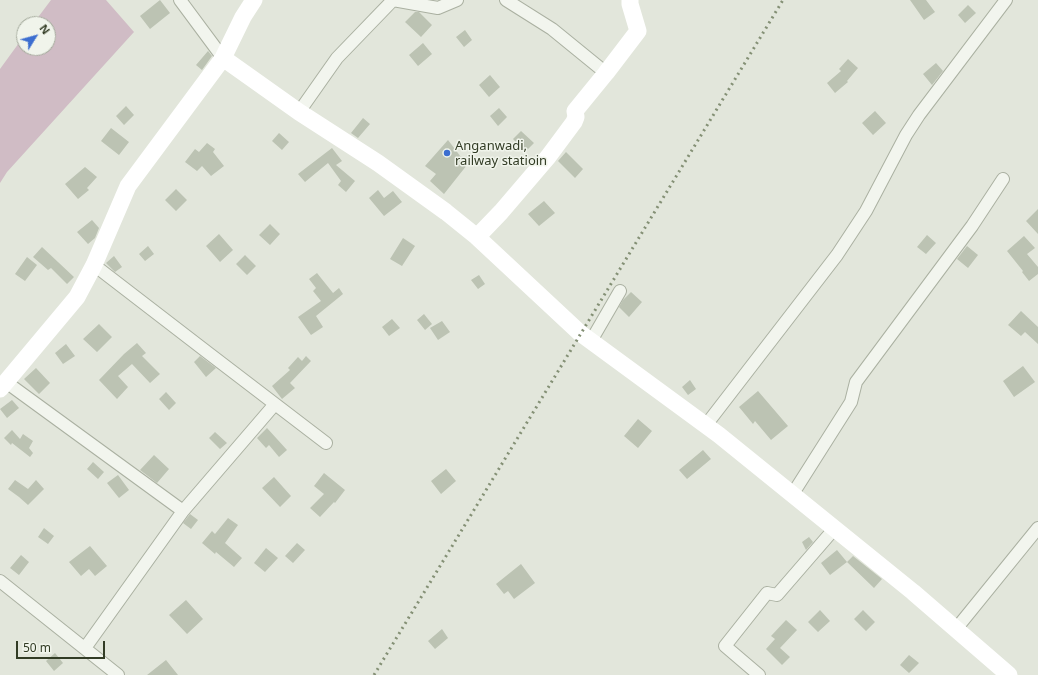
<!DOCTYPE html>
<html>
<head>
<meta charset="utf-8">
<style>
	body { margin:0 }
	#map { position:relative; width:1038px; height:675px; overflow:hidden; background:#e2e6db; font-family:"Noto Sans",sans-serif }
	canvas { display:block }
	.north { position:absolute; left:16px; top:16px; width:40px; height:40px; box-sizing:border-box; background:#f0f4eb; border:1px solid #a4aa9c; border-radius:50%; rotate:53deg; font-size:11px; font-weight:700; line-height:16px; text-align:center; color:#323c25 }
	.north::after { content:''; display:block; margin:auto; width:14px; height:18px; background:#3c6ed0; clip-path:polygon(50% 0,100% 100%,50% 72%,0 100%) }
	.scale { position:absolute; left:16px; top:641px; width:89px; height:18px; box-sizing:border-box; border:2px solid #323c25; border-top:0; padding-left:5px; font-size:12px; line-height:14px; white-space:nowrap; color:#323c25; -webkit-text-stroke:3px #f0f4eb; paint-order:stroke }
</style>
</head>
<body>
<div id="map">
<canvas width="1038" height="675"></canvas>
<div class="north">N</div>
<div class="scale">50 m</div>
</div>
<script>
const ctx = document.querySelector('canvas').getContext('2d');
ctx.lineJoin = 'round';
function fillPath(path, color) {
  ctx.fillStyle = color;
  ctx.fill(path, 'evenodd');
}
function toPath(rows) {
  const path = new Path2D();
  for (const r of rows) {
    path.moveTo(r[0], r[1]);
    for (let i = 2; i < r.length; i += 2) path.lineTo(r[i], r[i + 1]);
  }
  return path;
}
function stroke(path, color, width, dash) {
  ctx.strokeStyle = color;
  ctx.lineWidth = width;
  ctx.lineCap = dash ? 'butt' : 'round';
  ctx.setLineDash(dash || []);
  ctx.stroke(path);
}
function label(font, color, halo, rows, align = 'center') {
  ctx.font = font + ' "Noto Sans",sans-serif';
  ctx.lineWidth = 3;
  ctx.setLineDash([]);
  ctx.textBaseline = 'middle';
  ctx.strokeStyle = halo;
  ctx.fillStyle = color;
  for (const [text, x, y, turn = 0] of rows) {
    ctx.save();
    ctx.translate(x, y);
    ctx.rotate((+turn || 0) * Math.PI / 180);
    ctx.textAlign = isNaN(turn) ? turn : align;
    if (halo) ctx.strokeText(text, 0, 0);
    ctx.fillText(text, 0, 0);
    ctx.restore();
  }
}
fillPath(toPath([
	[51,0,106,0,134,32,7,172,0,183,0,69,24,36,24,48,48,48,48,24,33,24]
]), '#d0bcc5');
fillPath(toPath([
	[160,0,170,13,150,29,140,16],
	[910,0,926,0,935,12,924,20],
	[968,5,976,13,965,23,958,15],
	[415,12,419,12,432,25,421,37,405,22],
	[465,30,472,40,464,47,456,37],
	[423,43,432,54,418,66,409,55],
	[208,51,212,56,202,70,196,65],
	[848,59,858,68,847,81,848,82,835,93,827,83,841,71,839,69],
	[936,63,943,71,932,85,923,74],
	[490,75,500,87,489,97,479,85],
	[126,106,134,115,124,125,116,116],
	[499,108,507,117,498,126,490,116],
	[875,111,886,123,873,135,862,123],
	[363,118,370,124,358,138,351,133],
	[111,128,129,142,119,155,101,141],
	[521,131,534,143,525,152,513,139],
	[279,133,289,142,282,150,272,141],
	[448,140,467,165,444,194,430,181,436,174,425,166],
	[207,143,215,149,213,152,224,166,211,176,202,166,197,171,185,162,195,149,199,152],
	[332,148,342,161,336,165,355,181,346,192,338,185,341,181,328,163,305,182,298,174],
	[566,152,583,169,575,178,558,161],
	[85,167,97,177,87,188,89,190,78,199,65,184],
	[176,189,187,200,176,211,165,200],
	[378,190,384,198,393,191,402,202,384,216,369,198],
	[544,201,555,213,539,226,528,214],
	[1038,209,1038,234,1026,221],
	[92,220,99,228,95,238,88,244,77,232],
	[270,224,280,234,270,245,259,235],
	[219,234,233,250,220,262,206,246],
	[927,235,936,243,926,254,917,247],
	[1024,236,1035,248,1027,254,1038,267,1038,274,1029,281,1022,272,1023,271,1007,251],
	[403,238,415,246,402,266,390,259],
	[148,246,154,254,145,261,139,254],
	[967,246,978,255,968,268,957,259],
	[42,247,74,277,67,284,51,268,48,270,33,257],
	[245,255,256,266,247,275,236,264],
	[114,256,122,267,115,272,106,263],
	[27,257,37,265,25,281,15,274],
	[317,273,333,293,339,288,343,294,316,316,323,327,311,335,298,317,321,301,313,291,316,288,309,279],
	[479,275,485,284,478,289,471,280],
	[631,292,642,302,629,317,619,307,623,300],
	[1021,311,1038,327,1038,344,1025,332,1021,336,1008,325],
	[424,314,432,324,425,330,417,320],
	[392,319,400,328,389,336,382,327],
	[442,321,450,332,438,340,430,328],
	[99,324,112,337,97,352,83,339],
	[137,343,146,353,142,356,160,374,150,383,132,364,118,376,128,387,117,399,99,380,124,354],
	[66,344,75,356,63,364,55,353],
	[200,356,216,368,206,377,194,362],
	[306,356,311,361,290,383,295,388,282,399,272,386,290,370,288,368,298,357,302,361],
	[1023,366,1035,382,1014,397,1003,381],
	[36,368,50,383,39,394,24,379],
	[690,380,696,389,688,395,682,387],
	[758,391,788,426,771,440,755,421,753,424,739,407],
	[166,392,176,403,169,410,159,399],
	[12,400,19,408,7,418,0,409],
	[638,419,652,431,638,448,624,436],
	[267,428,287,450,279,457,269,445,266,448,257,438],
	[12,430,20,439,23,434,33,441,29,448,33,453,30,457,12,443,11,445,4,438],
	[215,432,227,443,220,449,209,438],
	[703,450,711,459,687,479,679,470],
	[154,455,169,469,157,483,140,470],
	[93,462,104,472,98,479,87,469],
	[446,469,456,481,441,494,431,481],
	[324,473,345,490,335,503,334,502,320,517,310,508,324,494,314,486],
	[118,475,129,490,119,498,107,483],
	[274,477,291,496,280,507,262,488],
	[15,480,28,489,36,480,44,489,28,505,19,497,8,489],
	[190,514,198,520,191,529,183,523],
	[228,518,238,525,225,543,242,558,234,567,216,552,215,554,202,543,212,531,215,534],
	[44,528,54,536,48,544,38,537],
	[809,537,813,542,806,550,802,542],
	[297,543,305,550,293,563,285,556],
	[90,546,107,566,95,576,89,569,81,576,69,562],
	[266,548,278,558,265,572,254,563],
	[837,550,847,562,830,575,821,563],
	[21,555,29,562,19,575,10,568],
	[853,556,882,579,874,588,847,562],
	[521,564,535,583,514,599,508,591,504,594,496,584],
	[186,600,203,619,187,634,169,615],
	[820,610,830,621,818,632,808,622],
	[863,610,875,622,866,631,854,619],
	[786,620,797,630,780,648,790,657,782,665,766,649,775,639,771,636],
	[442,629,448,638,435,649,428,641],
	[55,653,63,663,54,671,46,661],
	[909,655,919,663,909,673,900,665],
	[166,660,178,675,147,675]
]), '#bcc3b3');
const street = toPath([
	[180,0,223,58],
	[506,0,552,29,606,73],
	[299,112,337,58,393,0,438,8,457,0],
	[94,265,207,352,326,443],
	[591,341,620,291],
	[6,382,183,511],
	[706,425,837,255,866,211,906,135,919,115,1006,0],
	[792,495,851,402,856,382,972,226,1003,179],
	[0,581,118,675],
	[956,629,1038,528],
	[85,648,183,511,275,404],
	[759,675,725,646,767,593,777,595,835,528]
]);
stroke(street, '#aab0a1', 14);
stroke(street, '#f2f5ee', 12);
stroke(toPath([
	[223,58,299,112,378,163,446,212,477,237,580,333,719,435,913,592,1009,675],
	[477,237,501,212,548,157,574,122,576,117,575,111,606,73,638,31,630,4,630,0],
	[0,389,77,297,94,265,128,186,223,58,243,17,254,0]
]), '#fff', 17);
stroke(toPath([
	[374,675,783,0]
]), '#849075', 3, [2, 4]);
for (const [x, y, r, color] of [
	[447,153,4,"#3c6ed0"]
]) {
  const dot = new Path2D();
  dot.arc(x, y, r, 0, 2 * Math.PI);
  ctx.fillStyle = color;
  ctx.fill(dot);
  stroke(dot, '#f0f4eb', 1.5);
}
label('13px', '#323c25', '#f0f4eb', [
	["Anganwadi,",455,146],
	["railway statioin",455,161]
], 'left');
</script>
</body>
</html>
